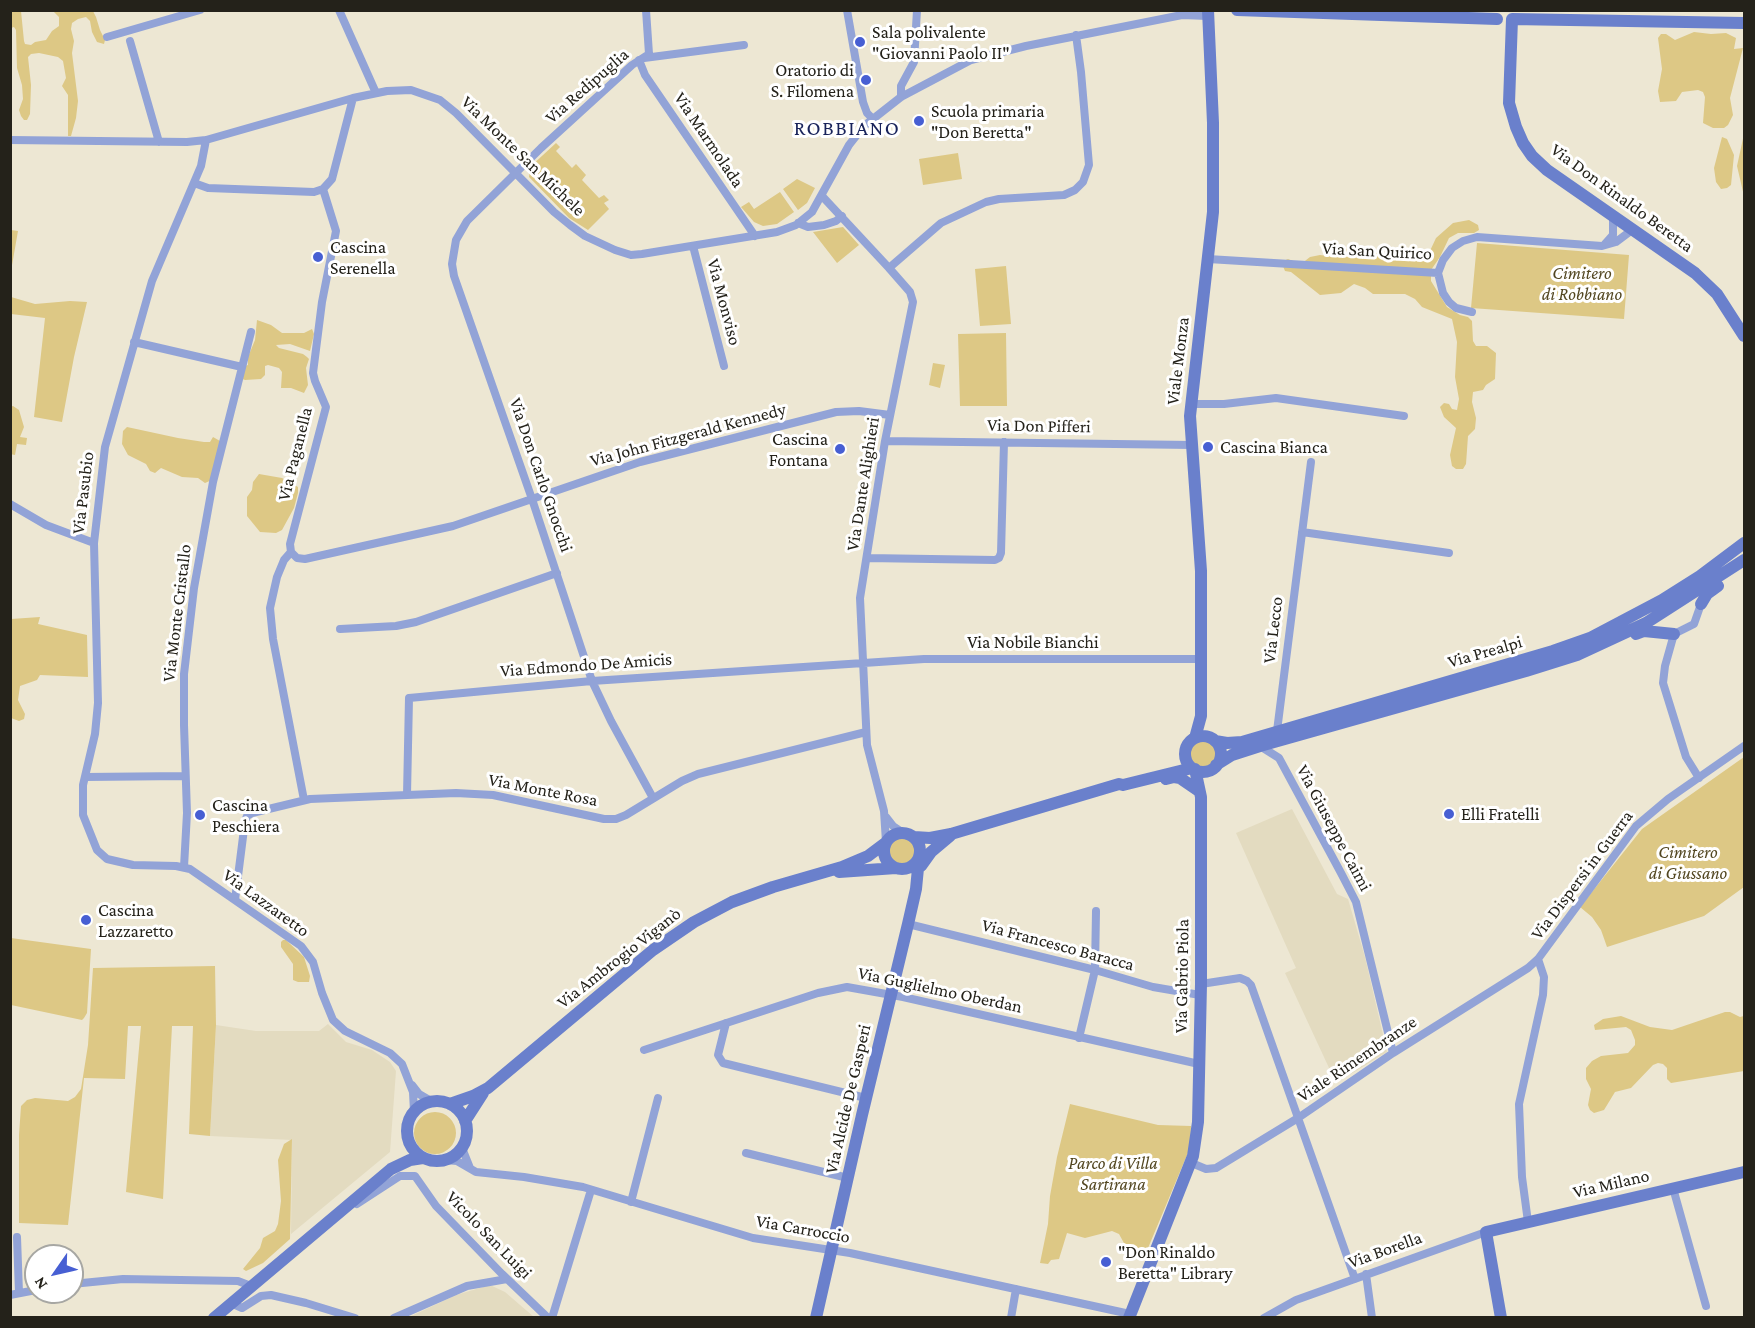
<!DOCTYPE html>
<html>
<head>
<meta charset="utf-8">
<style>
	body { margin:0 }
	#map { position:relative; width:1755px; height:1328px; overflow:hidden; background:#ede7d3; font-family:"Crimson Pro",serif }
	canvas { display:block }
	.frame { position:absolute; inset:0; border:12px solid #24221a; pointer-events:none }
	.north { position:absolute; left:24px; top:1244px; width:60px; height:60px; box-sizing:border-box; background:#fff; border:2px solid #a7a7a3; border-radius:50%; rotate:236deg; font-size:16px; font-weight:700; line-height:24px; text-align:center; color:#24221a }
	.north::after { content:''; display:block; margin:auto; width:21px; height:27px; background:#475fd3; clip-path:polygon(50% 0,100% 100%,50% 72%,0 100%) }
</style>
</head>
<body>
<div id="map">
<canvas width="1755" height="1328"></canvas>
<div class="frame"></div>
<div class="north">N</div>
</div>
<script>
const ctx = document.querySelector('canvas').getContext('2d');
ctx.lineJoin = 'round';
function fillPath(path, color) {
  ctx.fillStyle = color;
  ctx.fill(path, 'evenodd');
}
function toPath(rows) {
  const path = new Path2D();
  for (const r of rows) {
    if (r.length === 3) {
      path.moveTo(r[0] + r[2], r[1]);
      path.arc(r[0], r[1], r[2], 0, 2 * Math.PI);
      continue;
    }
    path.moveTo(r[0], r[1]);
    for (let i = 2; i < r.length; i += 2) path.lineTo(r[i], r[i + 1]);
  }
  return path;
}
function stroke(path, color, width, dash) {
  ctx.strokeStyle = color;
  ctx.lineWidth = width;
  ctx.lineCap = dash ? 'butt' : 'round';
  ctx.setLineDash(dash || []);
  ctx.stroke(path);
}
function label(font, color, halo, rows, align = 'center') {
  ctx.font = font + ' "Crimson Pro",serif';
  ctx.lineWidth = 6;
  ctx.setLineDash([]);
  ctx.textBaseline = 'middle';
  ctx.strokeStyle = halo;
  ctx.fillStyle = color;
  for (const [text, x, y, turn = 0] of rows) {
    ctx.save();
    ctx.translate(x, y);
    ctx.rotate((+turn || 0) * Math.PI / 180);
    ctx.textAlign = isNaN(turn) ? turn : align;
    if (halo) ctx.strokeText(text, 0, 0);
    ctx.fillText(text, 0, 0);
    ctx.restore();
  }
}
fillPath(toPath([
	[1292,809,1337,894,1348,899,1365,957,1387,1052,1336,1083,1285,973,1296,968,1236,833],
	[328,1024,346,1042,372,1050,390,1062,396,1071,390,1152,291,1234,292,1140,210,1136,216,1025,256,1031,319,1031],
	[490,1285,505,1292,534,1317,407,1318,456,1295]
]), '#e3dbc0');
fillPath(toPath([
	[10,11,21,11,24,41,25,44,31,45,35,42,46,40,52,31,59,26,59,17,53,11,93,11,96,17,100,30,105,40,104,44,97,42,92,32,90,21,86,17,78,19,72,23,71,29,74,41,72,53,78,101,76,118,71,136,68,136,68,95,62,86,66,78,63,61,58,57,39,53,31,54,28,57,31,85,30,114,27,120,24,120,21,116,19,110,23,99,22,85,17,68,16,30,14,27,11,28],
	[1694,32,1711,34,1726,33,1736,38,1734,49,1743,48,1730,98,1733,115,1728,125,1724,128,1713,128,1703,123,1705,97,1703,92,1698,90,1682,92,1676,101,1660,102,1658,91,1662,69,1658,38,1661,34,1666,34,1675,40],
	[1744,134,1744,196,1737,166],
	[1722,137,1727,139,1734,155,1731,185,1727,188,1721,189,1716,182,1714,168],
	[556,143,560,147,556,151,572,168,576,164,586,175,582,180,599,198,604,195,609,200,604,203,609,209,588,230,569,218,529,177,530,167],
	[958,153,962,179,923,185,919,159],
	[797,179,815,188,807,203,798,210,783,189],
	[780,192,794,212,777,224,763,226,754,222,741,207,749,202,754,209],
	[1469,220,1478,225,1479,230,1474,233,1458,233,1449,238,1440,257,1431,270,1431,281,1447,307,1460,315,1468,317,1472,321,1473,341,1476,346,1487,346,1496,353,1495,379,1486,385,1483,390,1473,392,1472,402,1476,418,1475,429,1468,436,1466,464,1463,469,1456,469,1452,466,1450,455,1456,428,1444,417,1440,407,1444,403,1449,404,1452,409,1457,410,1459,399,1455,377,1457,342,1452,319,1422,307,1415,299,1405,294,1373,294,1365,288,1354,284,1341,293,1320,295,1291,272,1285,271,1283,266,1283,261,1288,259,1301,264,1310,257,1320,255,1336,257,1341,255,1348,247,1364,250,1368,247,1377,253,1387,256,1402,249,1429,253,1436,238,1453,223],
	[843,227,859,245,837,263,813,232],
	[11,230,18,231,11,271,10,230],
	[1477,243,1629,255,1624,319,1471,308],
	[1006,266,1011,324,980,326,975,269],
	[11,297,35,304,70,301,87,302,74,357,62,422,34,417,45,318,11,314],
	[257,320,271,325,282,333,304,333,312,329,314,334,310,351,290,344,276,345,279,348,303,354,307,357,309,359,306,368,308,385,304,393,291,388,281,388,282,372,279,368,268,365,265,366,265,375,261,379,245,380,240,378,242,367,248,365,248,357,255,340],
	[1006,333,1007,406,960,406,958,334],
	[933,363,945,365,940,388,929,385],
	[13,406,19,410,24,427,20,437,27,438,26,445,17,444,15,455,10,454,10,407],
	[127,427,178,438,204,442,210,442,213,437,220,441,212,480,205,483,198,478,182,477,161,468,155,473,150,471,146,464,128,455,122,444,123,431],
	[259,474,282,478,298,487,298,493,294,508,282,530,276,533,260,532,247,516,247,497,252,490,253,482],
	[40,617,38,624,87,635,88,677,40,675,37,680,20,686,18,700,25,714,24,719,19,721,11,718,11,619],
	[1203,754,14],
	[1744,757,1744,887,1704,916,1607,947,1601,930,1592,917,1580,907,1642,829],
	[902,851,13],
	[11,938,91,949,87,1013,84,1018,82,1020,11,1005],
	[283,940,286,940,304,957,310,976,309,982,298,982,293,980,293,964,281,947,281,942],
	[215,966,216,1025,210,1136,189,1134,193,1026,172,1026,163,1199,126,1192,141,1026,128,1026,125,1079,84,1078,68,1225,19,1223,19,1135,21,1106,27,1100,35,1098,68,1101,75,1097,81,1089,88,1045,93,968],
	[1725,1012,1730,1012,1740,1017,1744,1016,1744,1071,1671,1083,1667,1079,1667,1068,1663,1064,1658,1063,1653,1065,1631,1088,1615,1092,1604,1110,1594,1113,1590,1110,1588,1105,1591,1089,1586,1079,1586,1068,1592,1061,1601,1056,1628,1053,1635,1045,1635,1040,1631,1030,1626,1027,1595,1030,1594,1025,1603,1019,1621,1016,1650,1027,1672,1030],
	[1070,1104,1158,1125,1191,1126,1190,1148,1143,1260,1130,1254,1119,1234,1112,1231,1085,1238,1067,1233,1059,1259,1051,1260,1048,1264,1040,1263,1048,1224,1050,1196,1057,1157],
	[435,1133,21],
	[292,1139,290,1239,263,1263,246,1271,243,1269,260,1248,263,1238,275,1231,278,1224,281,1201,278,1160,284,1144]
]), '#ddc885');
stroke(toPath([
	[339,10,376,93],
	[646,10,649,54,632,65,541,148,467,221,456,240,452,264,454,276,532,499,592,681,611,721,653,798],
	[847,10,863,102,867,113,872,118],
	[1182,15,1208,16],
	[107,37,200,10],
	[130,41,159,142],
	[644,58,744,45],
	[639,60,645,75,755,236],
	[901,97,901,86,914,62,917,10],
	[10,140,187,142,206,140,353,98,387,91,411,90,440,100,456,113,554,212,570,225,585,236,615,250,631,255,642,254,777,232,796,225,812,212,849,145,864,126,901,97,971,60,1026,46,1182,15,1190,10],
	[206,140,201,166,152,281,105,447,94,543,98,703,95,734,83,785,83,815,97,850,107,859,133,865,176,866,190,869,301,946,313,962,322,993,333,1020,345,1031,390,1053,402,1064,413,1092,414,1112],
	[194,183,208,188,314,192,323,189,332,179,353,98],
	[822,196,889,268,910,292,913,302,885,441,860,598,867,745,884,811,886,842],
	[798,223,808,227,824,225,836,221,842,216],
	[1605,244,1613,235,1613,216],
	[693,246,724,366],
	[1208,259,1438,273],
	[889,268,941,223,986,202,999,199,1064,195,1075,190,1083,182,1089,165,1081,72,1076,35],
	[1438,273,1443,260,1452,248,1463,241,1477,237,1602,246,1616,242,1632,230],
	[1438,273,1443,293,1449,302,1456,308,1472,312],
	[134,342,242,367],
	[1191,404,1224,404,1276,398,1404,416],
	[885,441,1192,445],
	[10,504,46,525,94,543],
	[1302,532,1449,553],
	[291,552,297,558,305,559,453,526,640,462,836,412,859,411,890,415],
	[291,552,290,544,326,407,315,381,313,373,322,302,336,231,323,189],
	[291,552,284,560,277,577,270,608,273,639,304,800],
	[867,558,995,560,999,558,1001,553,1004,442],
	[340,629,396,626,416,622,557,573],
	[1277,731,1311,462],
	[1260,746,1279,758,1341,873,1356,902,1393,1053],
	[85,777,185,776],
	[1699,778,1686,757,1663,683,1665,666,1674,634,1694,624,1701,604],
	[407,795,409,698,592,681,924,659,1202,659],
	[886,817,893,826,902,832],
	[184,867,187,813,184,725,184,674,194,588,213,482,251,332],
	[235,900,245,821,247,816,252,813,310,799,456,793,493,795,604,819,616,819,626,815,682,781,698,774,866,732],
	[908,924,1095,970,1153,987,1200,995],
	[1201,984,1240,978,1247,981,1251,985,1355,1279],
	[726,1023,718,1055,723,1063,866,1098],
	[1079,1038,1095,970,1096,911],
	[644,1050,818,993,847,987,903,997,1199,1064],
	[412,1085,419,1094,431,1101],
	[462,1148,470,1168],
	[746,1153,848,1178],
	[445,1160,457,1161,476,1172,524,1177,583,1187,753,1238,850,1253,1130,1314],
	[1189,1165,1194,1164,1206,1169,1216,1168,1298,1118,1393,1053,1528,968,1538,959,1636,826,1668,799,1744,746],
	[1673,1188,1706,1306],
	[631,1202,658,1098],
	[357,1204,400,1176,415,1176,436,1206,502,1274,548,1318],
	[1528,1222,1522,1177,1519,1104,1543,995,1544,977,1538,959],
	[17,1237,19,1293],
	[1366,1274,1372,1318],
	[72,1284,123,1279,238,1281,251,1286],
	[10,1295,36,1290],
	[231,1303,242,1308,261,1296,271,1295,306,1303,355,1318],
	[394,1318,467,1286,507,1279],
	[552,1318,591,1190],
	[1011,1318,1016,1289],
	[1264,1318,1296,1300,1486,1232]
]), '#92a3d7', 8);
stroke(toPath([
	[1237,10,1497,19],
	[1744,23,1512,19,1509,103,1516,127,1523,143,1532,156,1547,170,1695,273,1717,294,1744,336],
	[1701,604,1707,594,1718,586],
	[1636,634,1644,631,1674,634],
	[1203,754,18],
	[1195,738,1201,716,1201,571,1190,416,1213,212,1213,123,1208,10],
	[1215,741,1227,743,1242,742,1553,651,1590,638,1662,600,1700,576,1744,543],
	[1216,765,1232,755,1260,746,1526,671,1577,655,1646,623,1744,560],
	[1166,779,1174,777,1180,778,1199,791],
	[902,851,18],
	[914,837,930,838,951,834,1119,784,1123,785,1192,768],
	[921,866,931,852,950,836],
	[839,872,896,868],
	[437,1131,30],
	[450,1104,473,1096,488,1088,653,950,694,922,732,902,773,887,842,867,868,856,884,844],
	[465,1121,483,1093],
	[214,1318,391,1169,410,1160,423,1158],
	[816,1318,862,1115,908,924,916,889,919,858],
	[1129,1318,1193,1156,1198,1122,1201,984,1201,797,1195,769],
	[1501,1318,1486,1232,1744,1172]
]), '#6a80cc', 12);
for (const [x, y, r, color] of [
	[860,42,6,"#475fd3"],
	[866,80,6,"#475fd3"],
	[919,121,6,"#475fd3"],
	[318,257,6,"#475fd3"],
	[1208,447,6,"#475fd3"],
	[840,449,6,"#475fd3"],
	[1449,814,6,"#475fd3"],
	[200,815,6,"#475fd3"],
	[86,920,6,"#475fd3"],
	[1106,1262,6,"#475fd3"]
]) {
  const dot = new Path2D();
  dot.arc(x, y, r, 0, 2 * Math.PI);
  ctx.fillStyle = color;
  ctx.fill(dot);
  stroke(dot, '#fff', 2);
}
label('18px', '#24221a', '#fff', [
	["Sala polivalente",872,32],
	["\"Giovanni Paolo II\"",872,53],
	["Oratorio di",854,70,"right"],
	["S. Filomena",854,91,"right"],
	["Scuola primaria",931,111],
	["\"Don Beretta\"",931,132],
	["Cascina",330,247],
	["Serenella",330,268],
	["Cascina",828,439,"right"],
	["Fontana",828,460,"right"],
	["Cascina Bianca",1220,447],
	["Cascina",212,805],
	["Peschiera",212,826],
	["Elli Fratelli",1461,814],
	["Cascina",98,910],
	["Lazzaretto",98,931],
	["\"Don Rinaldo",1118,1252],
	["Beretta\" Library",1118,1273]
], 'left');
label('18px', '#24221a', '#fff', [
	["Via Redipuglia",587,86,-41],
	["Via Marmolada",709,140,56],
	["Via Monte San Michele",523,156,44],
	["Via Don Rinaldo Beretta",1622,198,36],
	["Via San Quirico",1377,251,3],
	["Via Monviso",724,302,75],
	["Viale Monza",1178,361,-83],
	["Via Don Pifferi",1039,426,1],
	["Via John Fitzgerald Kennedy",688,435,-15],
	["Via Paganella",295,454,-76],
	["Via Don Carlo Gnocchi",541,475,71],
	["Via Dante Alighieri",863,484,-81],
	["Via Pasubio",83,493,-83],
	["Via Monte Cristallo",177,613,-83],
	["Via Lecco",1273,630,-83],
	["Via Nobile Bianchi",1033,642],
	["Via Prealpi",1485,652,-16],
	["Via Edmondo De Amicis",586,665,-4],
	["Via Monte Rosa",543,790,11],
	["Via Giuseppe Caimi",1334,828,62],
	["Via Dispersi in Guerra",1582,875,-53],
	["Via Lazzaretto",266,903,36],
	["Via Francesco Baracca",1058,945,15],
	["Via Ambrogio Viganò",619,958,-38],
	["Via Gabrio Piola",1182,976,-89],
	["Via Guglielmo Oberdan",940,990,12],
	["Viale Rimembranze",1357,1059,-34],
	["Via Alcide De Gasperi",848,1099,-77],
	["Via Milano",1611,1184,-13],
	["Via Carroccio",803,1229,10],
	["Vicolo San Luigi",489,1235,46],
	["Via Borella",1385,1250,-20]
]);
label('italic 18px', '#524620', '#fff', [
	["Cimitero",1582,273],
	["di Robbiano",1582,294],
	["Cimitero",1688,852],
	["di Giussano",1688,873],
	["Parco di Villa",1113,1163],
	["Sartirana",1113,1184]
]);
ctx.letterSpacing = '1.5px';
label('21px', '#18235a', '#fff', [
	["ROBBIANO",847,129]
]);
ctx.letterSpacing = '0px';
</script>
</body>
</html>
